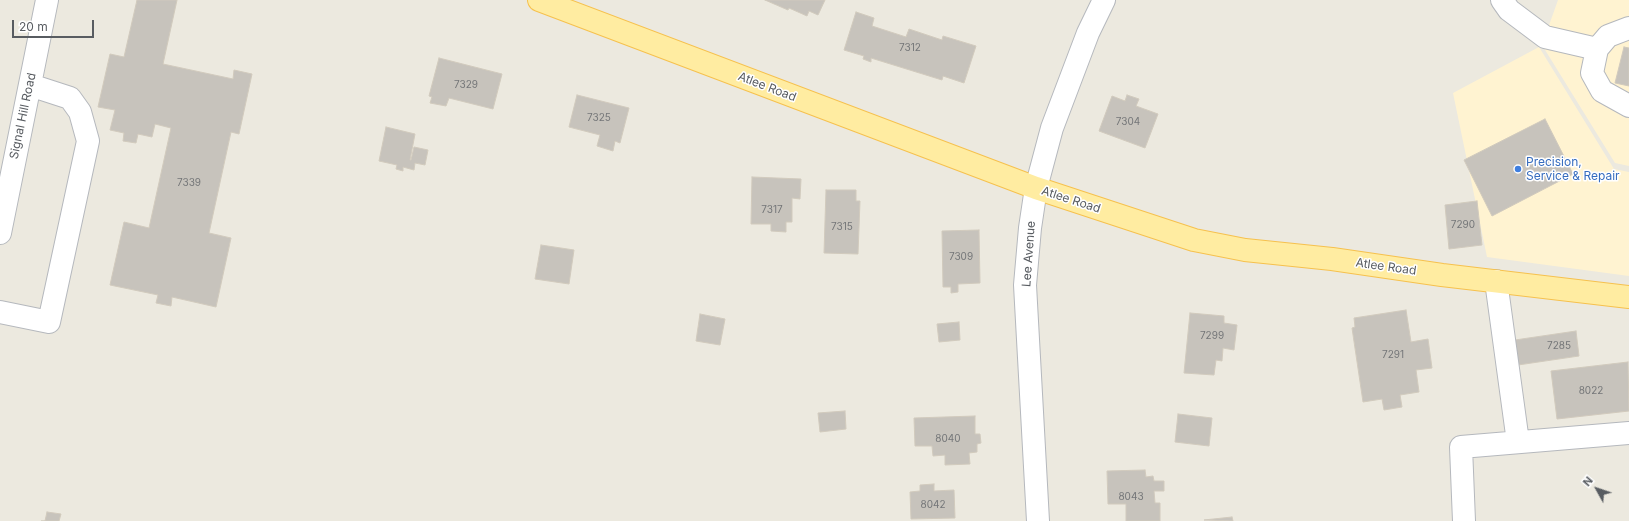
<!DOCTYPE html>
<html>
<head>
<meta charset="utf-8">
<style>
	body { margin:0 }
	#map { position:relative; width:1629px; height:521px; overflow:hidden; background:#ece9df; font-family:Inter,sans-serif }
	canvas { display:block }
	.north { position:absolute; left:1577px; top:469px; width:40px; height:40px; -webkit-text-stroke:3px #fff; paint-order:stroke; rotate:310deg; font-size:11px; font-weight:700; line-height:16px; text-align:center; color:#585c61 }
	.north::after { content:''; display:block; margin:auto; width:14px; height:18px; background:#585c61; clip-path:polygon(50% 0,100% 100%,50% 72%,0 100%) }
	.scale { position:absolute; left:12px; top:20px; width:82px; height:18px; box-sizing:border-box; border:2px solid #585c61; border-top:0; padding-left:5px; font-size:12px; line-height:14px; white-space:nowrap; color:#585c61; -webkit-text-stroke:3px #fff; paint-order:stroke }
</style>
</head>
<body>
<div id="map">
<canvas width="1629" height="521"></canvas>
<div class="north">N</div>
<div class="scale">20 m</div>
</div>
<script>
const ctx = document.querySelector('canvas').getContext('2d');
ctx.lineJoin = 'round';
function fillPath(path, color) {
  ctx.fillStyle = color;
  ctx.fill(path, 'evenodd');
}
function toPath(rows) {
  const path = new Path2D();
  for (const r of rows) {
    path.moveTo(r[0], r[1]);
    for (let i = 2; i < r.length; i += 2) path.lineTo(r[i], r[i + 1]);
  }
  return path;
}
function stroke(path, color, width, dash) {
  ctx.strokeStyle = color;
  ctx.lineWidth = width;
  ctx.lineCap = dash ? 'butt' : 'round';
  ctx.setLineDash(dash || []);
  ctx.stroke(path);
}
function label(font, color, halo, rows, align = 'center') {
  ctx.font = font + ' Inter,sans-serif';
  ctx.lineWidth = 3;
  ctx.setLineDash([]);
  ctx.textBaseline = 'middle';
  ctx.strokeStyle = halo;
  ctx.fillStyle = color;
  for (const [text, x, y, turn = 0] of rows) {
    ctx.save();
    ctx.translate(x, y);
    ctx.rotate((+turn || 0) * Math.PI / 180);
    ctx.textAlign = isNaN(turn) ? turn : align;
    if (halo) ctx.strokeText(text, 0, 0);
    ctx.fillText(text, 0, 0);
    ctx.restore();
  }
}
fillPath(toPath([
	[1558,0,1629,0,1629,166,1615,163,1542,45],
	[1539,47,1614,169,1629,172,1629,276,1487,257,1453,93]
]), '#fff3d1');
const building = toPath([
	[137,0,177,0,163,64,233,79,234,70,252,74,239,134,231,132,209,233,231,238,216,307,172,297,171,306,156,303,158,295,110,285,124,222,149,228,171,128,155,124,152,137,138,134,136,143,123,141,124,133,110,130,115,110,98,107,110,54,124,57,137,0],
	[765,0,825,0,818,15,809,11,807,16,789,8,788,10,765,0],
	[856,12,874,18,872,26,906,37,909,29,942,40,943,36,976,46,964,83,943,76,942,80,871,58,871,62,863,59,864,56,844,50,856,12],
	[1624,47,1629,48,1629,86,1615,83,1624,47],
	[439,58,502,74,493,109,449,98,446,106,430,103,432,97,429,96,439,58],
	[577,95,629,108,620,143,615,141,613,151,597,146,600,135,569,127,577,95],
	[1127,95,1139,99,1136,106,1158,114,1145,148,1099,131,1112,96,1125,101,1127,95],
	[1545,119,1573,174,1492,216,1464,160,1545,119],
	[386,127,415,134,410,160,411,160,414,147,428,150,425,165,415,163,414,170,403,167,403,171,396,169,397,165,379,161,386,127],
	[752,177,801,179,800,199,792,198,792,222,786,222,786,232,771,231,771,224,751,224,752,177],
	[826,190,856,190,856,201,860,201,858,254,824,253,826,190],
	[1477,201,1482,245,1449,249,1445,205,1477,201],
	[979,230,980,283,958,284,958,292,951,293,951,287,943,287,942,231,979,230],
	[541,245,574,250,569,284,535,279,541,245],
	[1406,310,1411,342,1428,339,1432,368,1416,370,1419,392,1400,395,1402,407,1384,410,1382,399,1363,402,1352,328,1355,327,1354,318,1406,310],
	[1190,313,1224,316,1224,323,1237,325,1234,350,1223,348,1222,361,1216,360,1214,375,1184,373,1190,313],
	[700,314,725,319,720,345,696,341,700,314],
	[959,322,960,340,939,342,937,324,959,322],
	[1576,331,1579,356,1518,365,1515,340,1576,331],
	[1628,362,1629,411,1557,419,1551,371,1628,362],
	[845,411,846,429,820,432,818,413,845,411],
	[1178,414,1212,418,1209,446,1175,442,1178,414],
	[975,416,975,434,980,434,981,443,977,444,977,452,969,453,970,464,945,465,945,455,933,456,932,446,915,446,914,418,975,416],
	[1145,470,1146,477,1153,476,1154,481,1164,481,1164,491,1154,491,1155,503,1160,503,1160,521,1126,521,1126,504,1108,504,1107,471,1145,470],
	[934,484,934,491,954,490,955,518,911,519,910,492,920,491,920,485,934,484],
	[47,512,61,514,59,521,41,521,45,521,47,512],
	[1232,517,1233,521,1204,520,1232,517]
]);
fillPath(building, '#c7c3bc');
stroke(building, '#d1cabd', 1);
const minor = toPath([
	[1502,0,1509,10,1545,37,1597,49],
	[1629,28,1608,36,1597,49,1592,73,1602,91,1629,106],
	[0,233,47,0],
	[1496,281,1518,442],
	[0,312,49,322,88,141,80,112,70,98,30,85],
	[1038,521,1025,285,1030,228,1036,188,1052,128,1088,33,1104,0],
	[1464,521,1461,447,1629,433]
]);
const major = toPath([
	[539,0,1036,188,1194,240,1245,250,1332,259,1442,275,1629,297]
]);
stroke(minor, '#b5b8bd', 24);
stroke(major, '#f6c14e', 24);
stroke(minor, '#fff', 22);
stroke(major, '#ffeca1', 22);
for (const [x, y, r, color] of [
	[1518,169,4,"#3f7fe0"]
]) {
  const dot = new Path2D();
  dot.arc(x, y, r, 0, 2 * Math.PI);
  ctx.fillStyle = color;
  ctx.fill(dot);
  stroke(dot, '#fff', 1.5);
}
label('10px', '#747678', null, [
	["7312",910,48],
	["7329",466,85],
	["7325",599,118],
	["7304",1128,122],
	["7339",189,183],
	["7317",772,210],
	["7290",1463,225],
	["7315",842,227],
	["7309",961,257],
	["7299",1212,336],
	["7285",1559,346],
	["7291",1393,355],
	["8022",1591,391],
	["8040",948,439],
	["8043",1131,497],
	["8042",933,505]
]);
label('12px', '#585c61', '#fff', [
	["Atlee Road",767,87,21],
	["Signal Hill Road",23,116,-78],
	["Atlee Road",1071,200,18],
	["Lee Avenue",1029,254,-86],
	["Atlee Road",1386,267,8]
]);
label('12px', '#366cbe', '#fff', [
	["Precision,",1526,162],
	["Service & Repair",1526,176]
], 'left');
</script>
</body>
</html>
